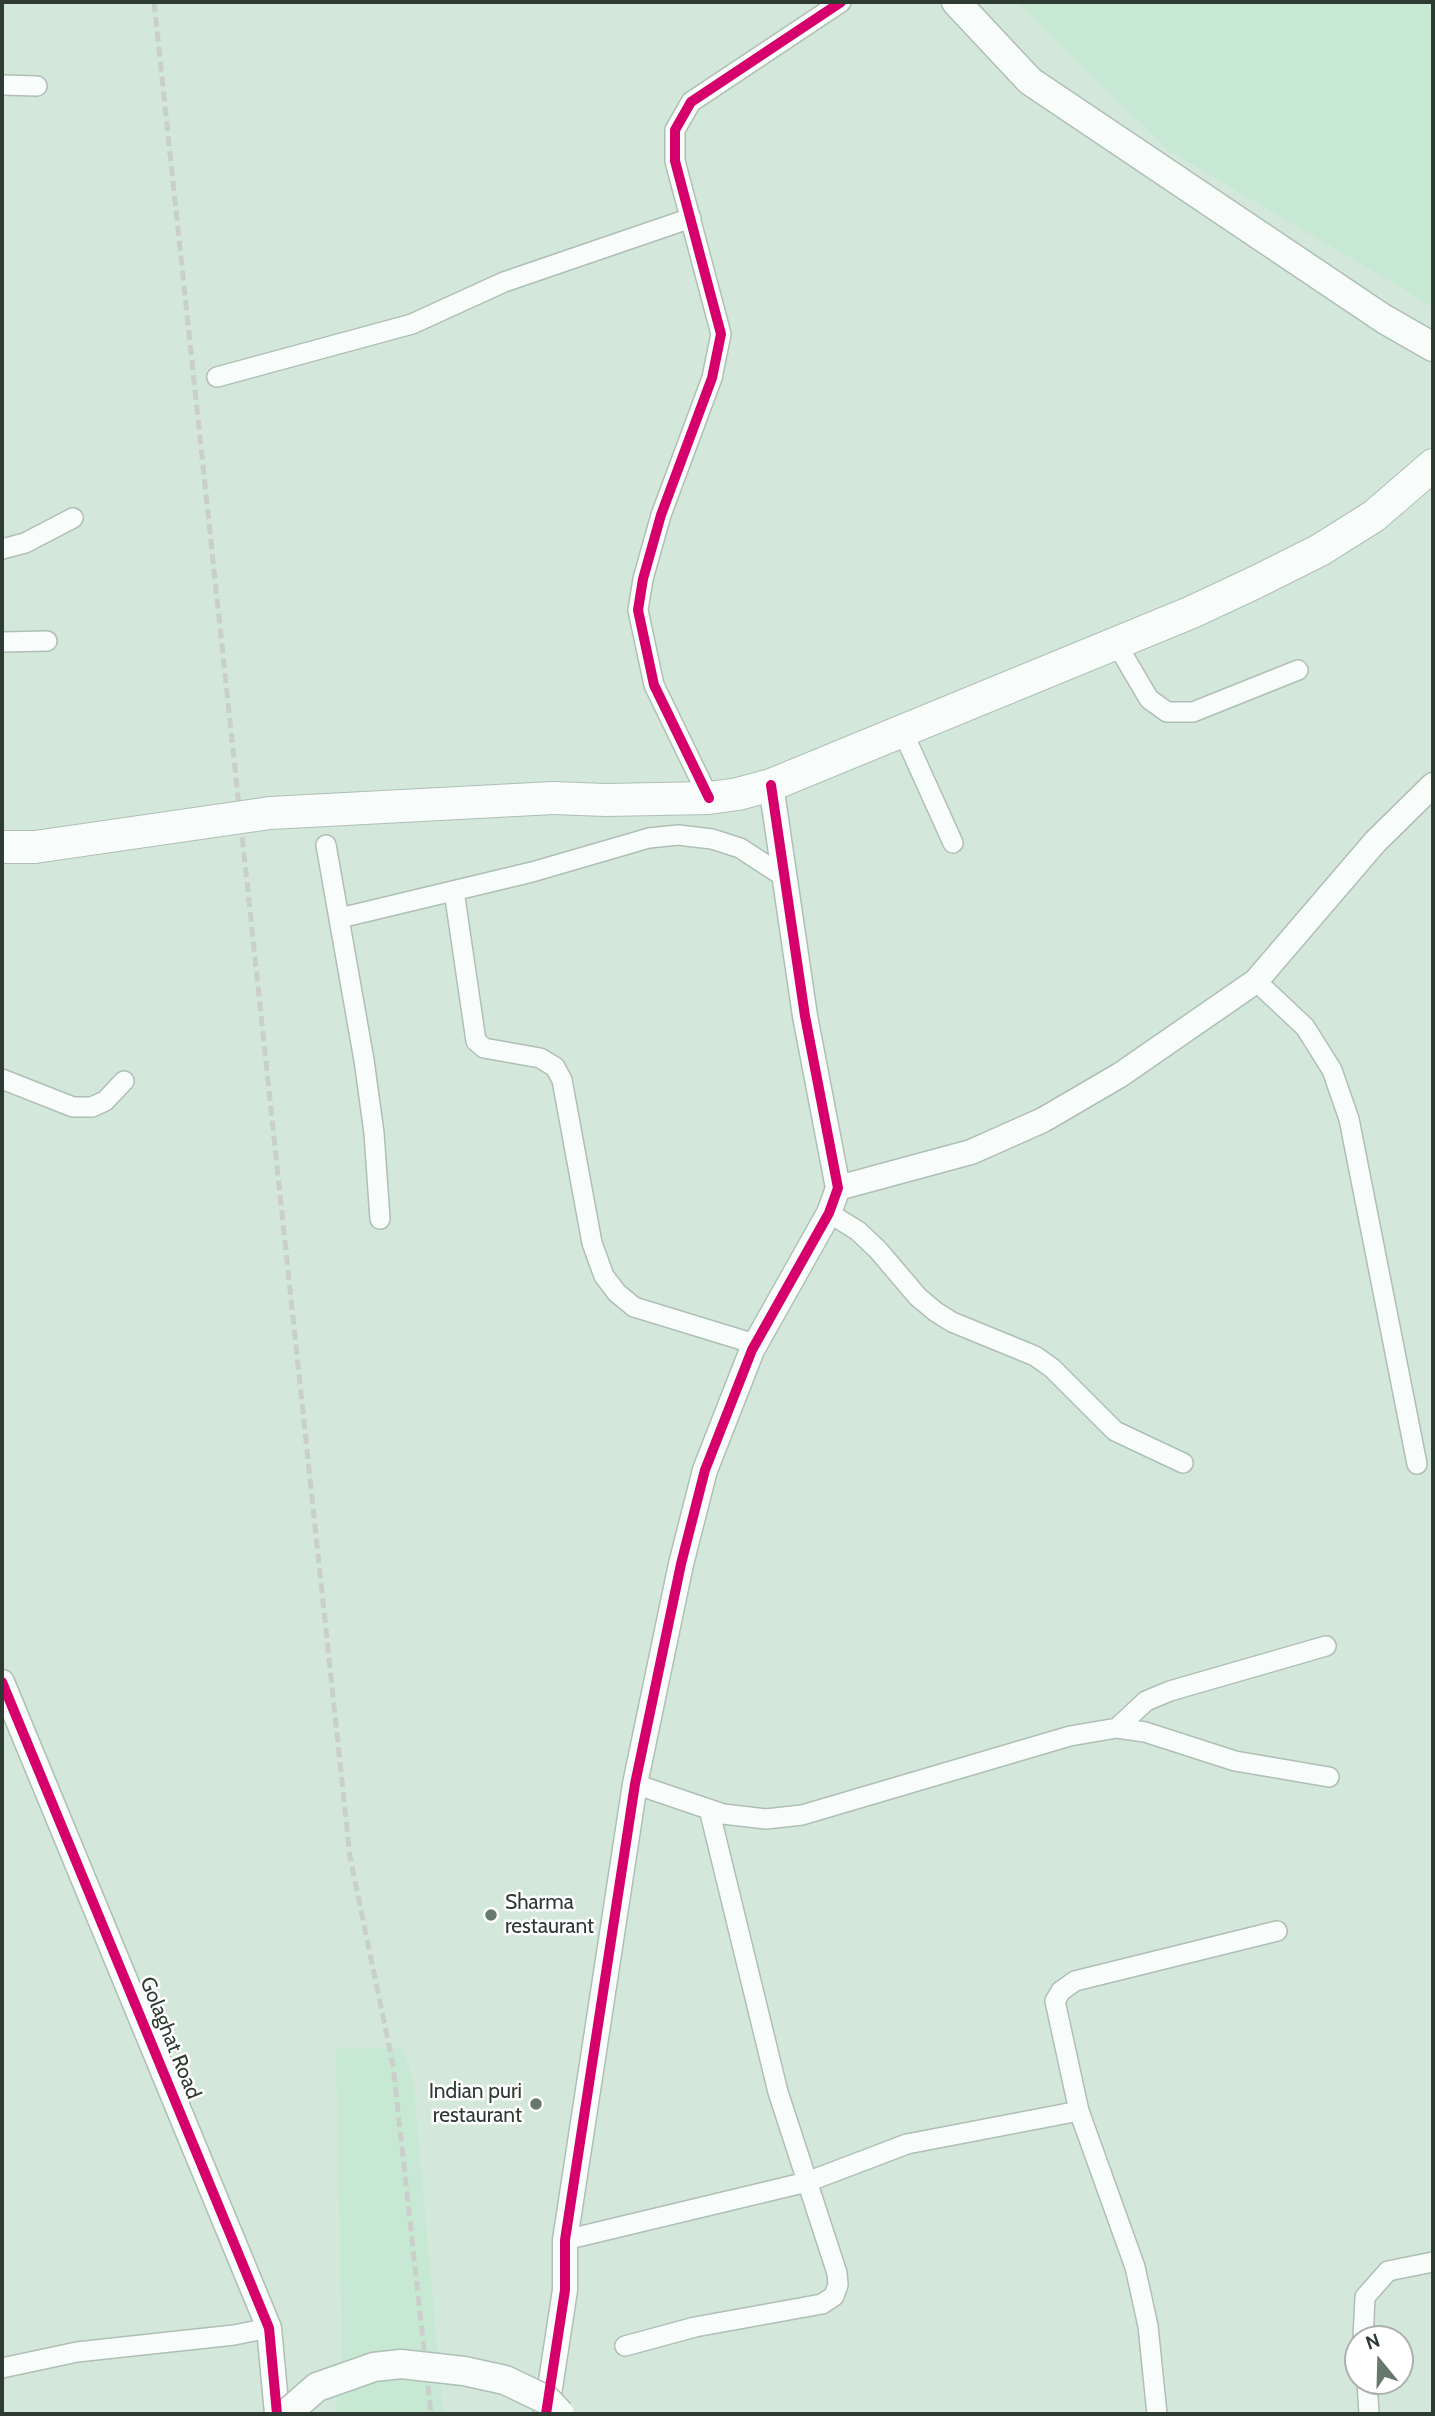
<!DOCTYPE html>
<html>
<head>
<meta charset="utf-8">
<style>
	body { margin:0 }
	#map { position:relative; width:1435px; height:2416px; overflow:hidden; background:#d3e8db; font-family:Cabin,sans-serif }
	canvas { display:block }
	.frame { position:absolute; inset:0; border:4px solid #2d3b33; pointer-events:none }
	.north { position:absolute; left:1344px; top:2325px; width:70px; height:70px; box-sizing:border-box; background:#fff; border:2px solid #abb1ad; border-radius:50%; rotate:341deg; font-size:19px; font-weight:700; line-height:28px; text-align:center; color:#2d3b33 }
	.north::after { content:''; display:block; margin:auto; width:24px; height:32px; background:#67786e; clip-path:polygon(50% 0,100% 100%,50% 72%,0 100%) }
</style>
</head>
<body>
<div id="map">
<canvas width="1435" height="2416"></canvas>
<div class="frame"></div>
<div class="north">N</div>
</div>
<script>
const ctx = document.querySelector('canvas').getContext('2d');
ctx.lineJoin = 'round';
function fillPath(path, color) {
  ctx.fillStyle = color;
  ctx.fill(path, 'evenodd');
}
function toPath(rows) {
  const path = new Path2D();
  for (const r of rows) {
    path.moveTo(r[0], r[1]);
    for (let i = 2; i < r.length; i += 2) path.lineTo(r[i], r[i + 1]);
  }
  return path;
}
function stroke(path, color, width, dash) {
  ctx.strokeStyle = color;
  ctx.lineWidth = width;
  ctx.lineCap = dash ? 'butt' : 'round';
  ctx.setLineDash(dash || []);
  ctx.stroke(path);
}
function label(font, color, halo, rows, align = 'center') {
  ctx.font = font + ' Cabin,sans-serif';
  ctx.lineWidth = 5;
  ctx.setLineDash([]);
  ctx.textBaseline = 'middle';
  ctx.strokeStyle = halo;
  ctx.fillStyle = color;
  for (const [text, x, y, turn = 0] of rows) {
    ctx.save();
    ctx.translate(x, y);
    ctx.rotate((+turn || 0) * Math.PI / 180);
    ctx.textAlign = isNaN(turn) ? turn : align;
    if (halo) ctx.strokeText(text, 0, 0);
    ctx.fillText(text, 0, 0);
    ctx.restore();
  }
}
fillPath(toPath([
	[1017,2,1433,2,1433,307,1168,150],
	[402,2047,413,2079,443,2411,456,2414,335,2414,342,2363,336,2049]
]), '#c7e9d4');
const minor = toPath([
	[2,85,37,86],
	[217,377,412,324,504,282,691,218],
	[2,549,25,543,73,518],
	[2,642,47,641],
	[1116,643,1149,699,1167,712,1193,712,1298,670],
	[902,730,953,843],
	[709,798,654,685,638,610,643,579,661,515,712,378,721,334,675,161,675,130,691,102,841,2],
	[326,845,364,1060,374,1133,380,1219],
	[454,891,476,1041,484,1048,540,1058,555,1067,562,1080,592,1243,604,1276,617,1293,634,1307,755,1344],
	[340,918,532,872,649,838,678,835,712,839,740,848,786,878],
	[1256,981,1305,1027,1332,1070,1349,1119,1417,1464],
	[2,1079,73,1107,92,1107,105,1101,124,1081],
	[829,1213,858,1231,878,1250,918,1297,936,1312,952,1322,1035,1356,1052,1368,1115,1431,1183,1463],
	[1117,1728,1146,1701,1170,1691,1326,1646],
	[635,1784,723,1814,766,1819,802,1815,1070,1736,1117,1728,1145,1732,1235,1761,1329,1777],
	[565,2240,807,2182,907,2144,1079,2111],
	[1363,2339,1365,2297,1388,2271,1433,2262],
	[625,2346,695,2327,822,2304,834,2296,838,2285,837,2273,778,2092,709,1809],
	[2,2368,77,2352,234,2335,269,2328],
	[1367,2381,1369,2414],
	[1157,2414,1148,2326,1135,2267,1079,2111,1055,2001,1061,1991,1075,1981,1277,1931]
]);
const tertiary = toPath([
	[838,1188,971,1152,1043,1120,1120,1075,1256,981,1375,842,1433,785],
	[2,1682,269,2328,277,2414],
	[546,2414,565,2290,565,2240,635,1784,681,1564,705,1470,752,1350,829,1213,838,1188,805,1016,771,785]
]);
const secondary = toPath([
	[956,2,1030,81,1384,319,1433,347]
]);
const primary = toPath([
	[553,798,606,800,709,798,738,794,771,785,1192,612,1256,582,1320,550,1374,516,1433,465],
	[2,847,35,847]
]);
stroke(minor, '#afbfb5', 22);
stroke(tertiary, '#afbfb5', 27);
stroke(secondary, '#afbfb5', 31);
stroke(primary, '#afbfb5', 34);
stroke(minor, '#f8fcfa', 19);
stroke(tertiary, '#f8fcfa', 24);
stroke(secondary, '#f8fcfa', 28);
stroke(primary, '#f8fcfa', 32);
stroke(toPath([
	[154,2,350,1857,393,2065,431,2414]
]), '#cacfcc', 5, [10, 5]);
const secondaryBridge = toPath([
	[286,2414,317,2387,374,2367,401,2364,464,2371,505,2380,547,2400,560,2414]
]);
const primaryBridge = toPath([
	[35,847,270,813,553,798]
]);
stroke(secondaryBridge, '#afbfb5', 31, []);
stroke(primaryBridge, '#afbfb5', 34, []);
stroke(secondaryBridge, '#f8fcfa', 28);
stroke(primaryBridge, '#f8fcfa', 32);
stroke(toPath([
	[709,798,654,685,638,610,643,579,661,515,712,378,721,334,675,161,675,130,691,102,841,2],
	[2,1682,269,2328,277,2414],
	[546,2414,565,2290,565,2240,635,1784,681,1564,705,1470,752,1350,829,1213,838,1188,805,1016,771,785]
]), '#d6006c', 10);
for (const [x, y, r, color] of [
	[491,1915,7,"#67786e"],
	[536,2104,7,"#67786e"]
]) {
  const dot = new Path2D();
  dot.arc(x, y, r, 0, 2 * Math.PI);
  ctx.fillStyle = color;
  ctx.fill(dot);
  stroke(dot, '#fff', 2.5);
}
label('21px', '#2d3b33', '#fff', [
	["Sharma",505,1903],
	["restaurant",505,1927],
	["Indian puri",522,2092,"right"],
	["restaurant",522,2116,"right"]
], 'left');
label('21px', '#2d3b33', '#fff', [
	["Golaghat Road",170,2038,68]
]);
</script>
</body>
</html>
